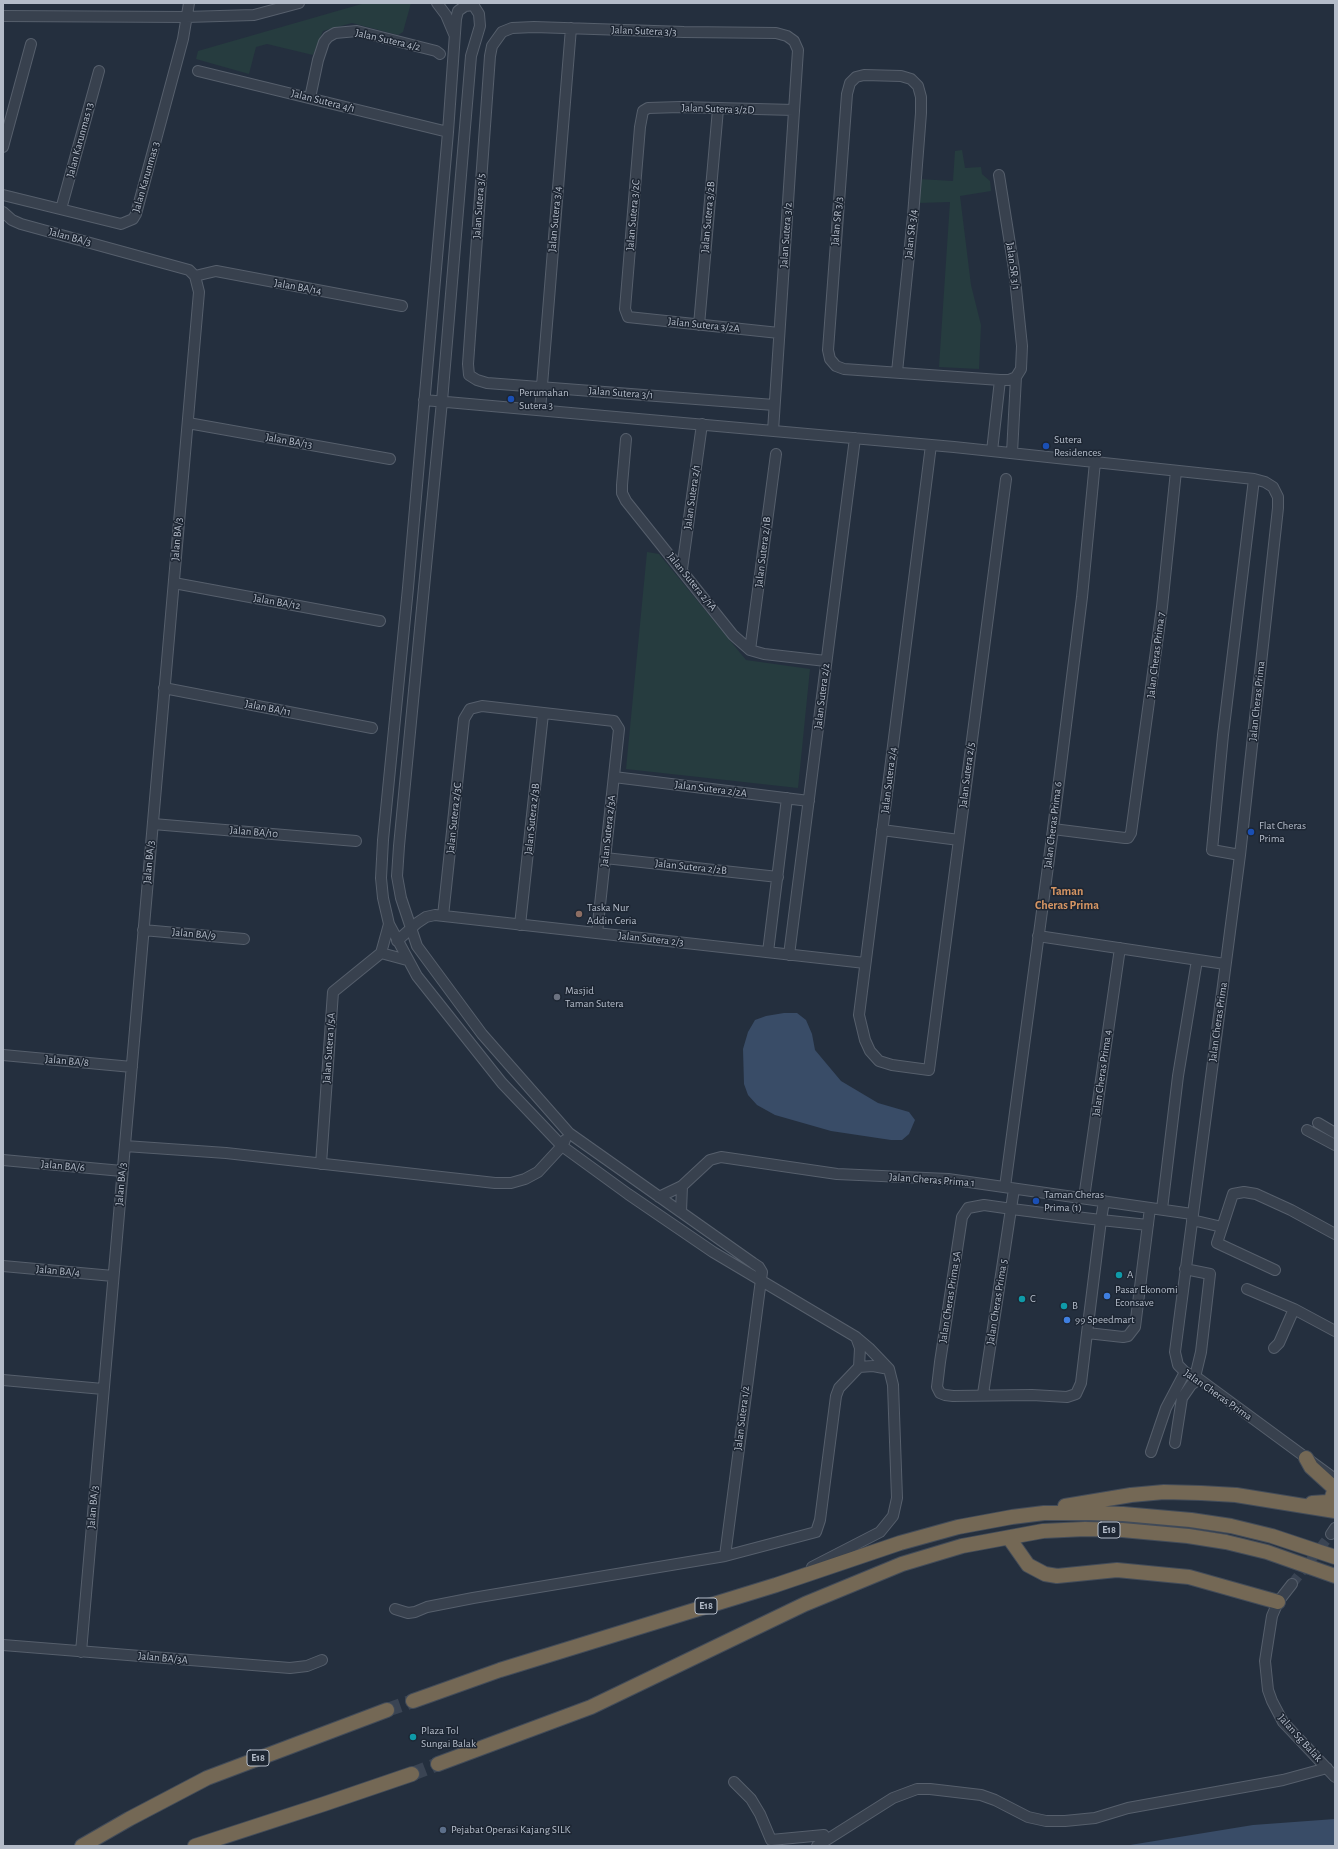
<!DOCTYPE html>
<html>
<head>
<meta charset="utf-8">
<style>
	body { margin:0 }
	#map { position:relative; width:1338px; height:1849px; overflow:hidden; background:#242f3e; font-family:"Alegreya Sans",sans-serif }
	canvas { display:block }
	.frame { position:absolute; inset:0; border:4px solid #b4bcc9; pointer-events:none }
</style>
</head>
<body>
<div id="map">
<canvas width="1338" height="1849"></canvas>
<div class="frame"></div>
</div>
<script>
const ctx = document.querySelector('canvas').getContext('2d');
ctx.lineJoin = 'round';
function fillPath(path, color) {
  ctx.fillStyle = color;
  ctx.fill(path, 'evenodd');
}
function toPath(rows) {
  const path = new Path2D();
  for (const r of rows) {
    path.moveTo(r[0], r[1]);
    for (let i = 2; i < r.length; i += 2) path.lineTo(r[i], r[i + 1]);
  }
  return path;
}
function stroke(path, color, width, dash) {
  ctx.strokeStyle = color;
  ctx.lineWidth = width;
  ctx.lineCap = dash ? 'butt' : 'round';
  ctx.setLineDash(dash || []);
  ctx.stroke(path);
}
function label(font, color, halo, rows, align = 'center') {
  ctx.font = font + ' "Alegreya Sans",sans-serif';
  ctx.lineWidth = 3;
  ctx.setLineDash([]);
  ctx.textBaseline = 'middle';
  ctx.strokeStyle = halo;
  ctx.fillStyle = color;
  for (const [text, x, y, turn = 0] of rows) {
    ctx.save();
    ctx.translate(x, y);
    ctx.rotate((+turn || 0) * Math.PI / 180);
    ctx.textAlign = isNaN(turn) ? turn : align;
    if (halo) ctx.strokeText(text, 0, 0);
    ctx.fillText(text, 0, 0);
    ctx.restore();
  }
}
fillPath(toPath([
	[365,3,411,3,403,32,398,35,352,23,323,31,313,55,267,44,256,47,249,74,196,59,198,51],
	[962,150,965,168,981,167,982,174,990,181,991,191,960,196,971,285,981,325,979,369,939,367,950,202,918,203,919,179,953,181,955,151],
	[647,552,659,554,746,660,810,669,798,788,626,769]
]), '#263c3f');
fillPath(toPath([
	[784,1013,797,1013,806,1020,812,1034,815,1050,841,1081,878,1103,909,1112,915,1120,909,1134,902,1140,891,1140,831,1131,775,1115,757,1105,748,1095,744,1084,743,1049,748,1032,755,1020,766,1016],
	[1335,1819,1335,1846,1124,1846,1253,1825]
]), '#394c67');
stroke(toPath([
	[1292,1584,1331,1534]
]), '#3a4453', 10, [10, 5]);
stroke(toPath([
	[387,1710,413,1701],
	[412,1774,438,1764]
]), '#3a4453', 14, [14, 7]);
const minor = toPath([
	[437,3,446,15,454,34],
	[472,3,479,14,480,26,471,56,442,401,399,846,397,876,401,898,417,946,482,1034,569,1133,753,1263,759,1267,762,1272,725,1556],
	[474,5,465,6,458,11,456,19,448,132,408,588,383,840,381,878,383,898,389,924,417,976,502,1083,562,1146,628,1194,713,1252,856,1337,869,1348,889,1369,893,1385,897,1498,893,1516,880,1532,812,1567],
	[3,16,186,17,254,15,299,3],
	[198,71,448,132],
	[310,98,318,60,324,42,328,37,335,33,357,31,436,51,440,54],
	[3,147,31,44],
	[3,195,121,224,133,219,136,214,183,39,189,3],
	[61,209,99,71],
	[3,212,12,220,21,224,189,270,195,276,199,292,81,1652],
	[195,276,216,271,402,306],
	[699,325,718,109],
	[779,333,628,317,625,309,640,127,643,111,648,108,680,107,794,110],
	[897,372,913,216,921,113,921,97,918,86,911,79,901,76,864,75,856,77,850,83,847,94,828,350,830,359,836,366,844,369,1000,380,1009,380,1016,377,1021,369,1022,346,1014,269,999,175],
	[424,400,954,447,1254,479,1265,482,1273,487,1278,497,1278,508,1240,855,1175,1352,1178,1365,1185,1372,1199,1379,1335,1479],
	[540,410,571,28],
	[188,423,390,459],
	[773,431,798,50,794,41,787,36,776,33,684,32,534,27,512,28,502,32,492,46,490,56,468,364,469,375,477,380,487,383,774,405],
	[626,439,622,485,622,493,626,501,733,635,750,650,764,654,826,661],
	[931,445,859,1015,865,1040,870,1051,879,1061,892,1065,929,1070,1006,479],
	[992,451,1000,380],
	[1012,453,1016,377],
	[682,569,702,424],
	[174,583,380,621],
	[750,650,776,454],
	[164,688,372,728],
	[614,777,809,801],
	[153,824,356,841],
	[1053,829,1125,838,1128,838,1131,833,1162,607,1176,471],
	[882,830,959,840],
	[1240,855,1212,850,1223,735,1254,479],
	[605,858,778,877],
	[443,916,464,719,470,709,482,706,614,721,619,729,597,933],
	[520,925,543,714],
	[143,930,244,939],
	[1038,936,1225,964],
	[397,941,417,923,426,917,435,915,865,963],
	[768,952,787,798],
	[381,953,389,924],
	[381,953,407,960],
	[789,955,855,438],
	[3,1055,132,1067],
	[1318,1123,1335,1133],
	[1307,1130,1335,1145],
	[125,1146,226,1153,495,1183,511,1183,525,1179,538,1172,562,1146,565,1140],
	[3,1160,122,1171],
	[321,1164,333,992,381,953],
	[1005,1187,1053,829,1082,597,1095,462],
	[659,1197,682,1186,710,1160,721,1157,837,1174,948,1179,1192,1214],
	[1084,1198,1120,948],
	[1104,1201,1101,1220,1087,1333,1081,1383,1076,1394,1067,1397,1032,1395,953,1396,945,1395,940,1393,937,1387,940,1362,962,1217,968,1208,984,1205,1012,1209,1059,1215,1101,1220,1148,1225],
	[1162,1209,1178,1076,1197,960],
	[681,1212,682,1186],
	[1192,1220,1222,1227],
	[3,1266,113,1276],
	[1185,1269,1210,1274,1201,1352,1195,1377],
	[1275,1270,1217,1243,1233,1194,1244,1192,1256,1194,1291,1210,1335,1234],
	[1247,1289,1294,1309,1335,1331],
	[1087,1333,1123,1337,1128,1336,1135,1327,1150,1208],
	[1274,1348,1279,1343,1294,1309],
	[859,1367,873,1366,889,1369],
	[3,1380,103,1389],
	[983,1394,1014,1189],
	[1175,1443,1182,1398,1191,1385,1199,1379],
	[1151,1452,1166,1408,1185,1372],
	[1331,1534,1335,1528],
	[1292,1584,1278,1602,1272,1616,1265,1661,1268,1690,1272,1701,1283,1722,1335,1777],
	[395,1609,408,1613,415,1612,427,1607,473,1598,725,1556,816,1532,820,1520,836,1396,839,1388,859,1367,860,1348,856,1337],
	[3,1645,290,1668,307,1666,322,1660],
	[734,1782,751,1799,760,1814,771,1840,824,1835],
	[817,1846,893,1798,917,1789,930,1789,981,1795,995,1800,1028,1817,1046,1821,1065,1821,1095,1818,1128,1808,1283,1780,1327,1768]
]);
const highway = toPath([
	[1306,1458,1311,1467,1333,1487,1334,1491,1331,1500,1327,1502,1312,1503],
	[1065,1506,1131,1495,1164,1492,1201,1493,1236,1495,1335,1511],
	[1009,1538,1028,1565,1045,1574,1057,1576,1117,1570,1189,1577,1278,1602],
	[413,1701,500,1670,776,1585,900,1543,958,1527,1012,1517,1044,1513,1089,1513,1123,1514,1191,1520,1231,1526,1272,1536,1335,1557],
	[438,1764,591,1707,805,1604,902,1564,962,1546,1043,1531,1085,1529,1122,1530,1188,1536,1226,1542,1267,1552,1335,1576],
	[82,1846,129,1819,207,1778,387,1710],
	[195,1846,324,1804,412,1774]
]);
stroke(minor, '#565f6c', 12);
stroke(highway, '#434c59', 16);
stroke(minor, '#38414e', 10);
stroke(highway, '#746855', 14);
for (const [x, y, r, color] of [
	[511,399,4,"#1a4fb4"],
	[1046,446,4,"#1a4fb4"],
	[1251,832,4,"#1a4fb4"],
	[579,914,4,"#8d6e63"],
	[557,997,4,"#6b7280"],
	[1036,1201,4,"#1a4fb4"],
	[1119,1275,4,"#0f9aa8"],
	[1107,1296,4,"#3f7fe0"],
	[1022,1299,4,"#0f9aa8"],
	[1064,1306,4,"#0f9aa8"],
	[1067,1320,4,"#3f7fe0"],
	[413,1737,4,"#0f9aa8"],
	[443,1830,4,"#5c6f8a"]
]) {
  const dot = new Path2D();
  dot.arc(x, y, r, 0, 2 * Math.PI);
  ctx.fillStyle = color;
  ctx.fill(dot);
  stroke(dot, '#1d2633', 1.5);
}
for (const [x, y, w] of [
	[1109,1530,22],
	[706,1606,22],
	[258,1758,22]
]) {
  const box = new Path2D();
  box.roundRect(x - w / 2, y - 8, w, 16, 3);
  ctx.fillStyle = '#1d2633';
  ctx.fill(box);
  stroke(box, '#b4bcc9', 1);
}
label('bold 10px', '#b4bcc9', null, [
	["E18",1109,1530],
	["E18",706,1606],
	["E18",258,1758]
]);
label('11px', '#b4bcc9', '#1d2633', [
	["Jalan Sutera 3/3",644,31,2],
	["Jalan Sutera 4/2",388,40,13],
	["Jalan Sutera 4/1",323,101,14],
	["Jalan Sutera 3/2D",718,109,2],
	["Jalan Karunmas 13",80,140,-75],
	["Jalan Karunmas 3",146,177,-74],
	["Jalan Sutera 3/5",479,206,-86],
	["Jalan Sutera 3/2C",633,215,-85],
	["Jalan Sutera 3/2B",708,217,-85],
	["Jalan Sutera 3/4",555,219,-85],
	["Jalan SR 3/3",837,221,-85],
	["Jalan SR 3/4",911,234,-84],
	["Jalan Sutera 3/2",786,235,-86],
	["Jalan BA/3",70,237,15],
	["Jalan SR 3/1",1013,266,82],
	["Jalan BA/14",298,287,10],
	["Jalan Sutera 3/2A",704,325,6],
	["Jalan Sutera 3/1",621,393,4],
	["Jalan BA/13",289,441,10],
	["Jalan Sutera 2/1",692,497,-82],
	["Jalan BA/3",177,539,-85],
	["Jalan Sutera 2/1B",763,552,-83],
	["Jalan Sutera 2/1A",692,582,51],
	["Jalan BA/12",277,602,10],
	["Jalan Cheras Prima 7",1156,655,-83],
	["Jalan Sutera 2/2",822,696,-83],
	["Jalan Cheras Prima",1257,701,-84],
	["Jalan BA/11",268,708,11],
	["Jalan Sutera 2/5",967,775,-83],
	["Jalan Sutera 2/4",889,780,-83],
	["Jalan Sutera 2/2A",711,789,7],
	["Jalan Sutera 2/3C",454,818,-84],
	["Jalan Sutera 2/3B",532,819,-84],
	["Jalan Cheras Prima 6",1053,825,-83],
	["Jalan Sutera 2/3A",608,831,-84],
	["Jalan BA/10",254,832,5],
	["Jalan BA/3",149,862,-85],
	["Jalan Sutera 2/2B",691,867,6],
	["Jalan BA/9",194,934,5],
	["Jalan Sutera 2/3",651,939,6],
	["Jalan Cheras Prima",1218,1022,-82],
	["Jalan Sutera 1/5A",329,1048,-86],
	["Jalan BA/8",67,1061,5],
	["Jalan Cheras Prima 4",1102,1073,-82],
	["Jalan BA/6",63,1166,5],
	["Jalan Cheras Prima 1",932,1180,4],
	["Jalan BA/3",121,1184,-85],
	["Jalan BA/4",58,1271,5],
	["Jalan Cheras Prima 5A",950,1297,-81],
	["Jalan Cheras Prima 5",997,1302,-81],
	["Jalan Cheras Prima",1218,1395,35],
	["Jalan Sutera 1/2",742,1418,-83],
	["Jalan BA/3",93,1507,-85],
	["Jalan BA/3A",163,1658,5],
	["Jalan Sg Balak",1300,1738,48]
]);
label('11px', '#b4bcc9', '#1d2633', [
	["Perumahan",519,393],
	["Sutera 3",519,406],
	["Sutera",1054,440],
	["Residences",1054,453],
	["Flat Cheras",1259,826],
	["Prima",1259,839],
	["Taska Nur",587,908],
	["Addin Ceria",587,921],
	["Masjid",565,991],
	["Taman Sutera",565,1004],
	["Taman Cheras",1044,1195],
	["Prima (1)",1044,1208],
	["A",1127,1275],
	["Pasar Ekonomi",1115,1290],
	["Econsave",1115,1303],
	["C",1030,1299],
	["B",1072,1306],
	["99 Speedmart",1075,1320],
	["Plaza Tol",421,1731],
	["Sungai Balak",421,1744],
	["Pejabat Operasi Kajang SILK",451,1830]
], 'left');
label('bold 12px', '#d59563', '#1d2633', [
	["Taman",1067,891],
	["Cheras Prima",1067,905]
]);
</script>
</body>
</html>
